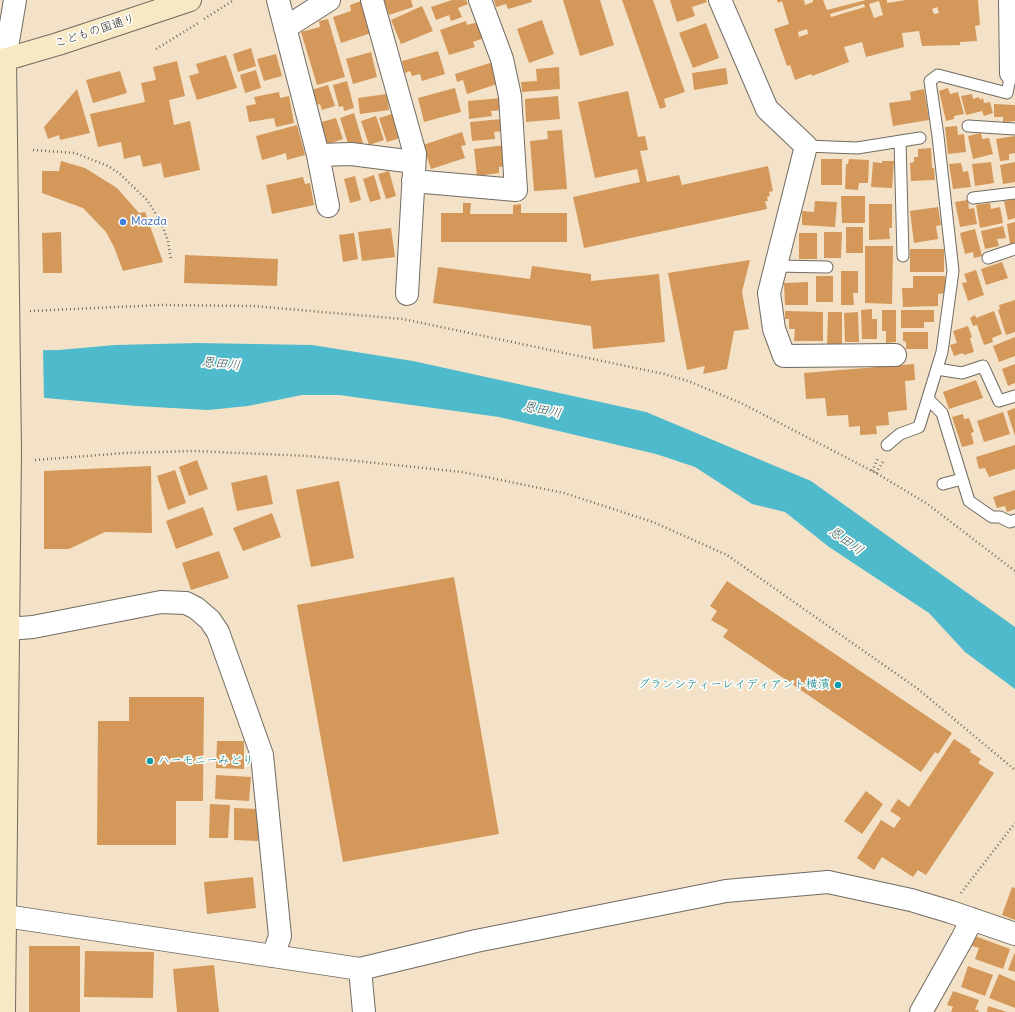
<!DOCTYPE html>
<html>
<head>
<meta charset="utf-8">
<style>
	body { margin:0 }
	canvas { display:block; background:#f3e2c7 }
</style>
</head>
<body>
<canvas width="1015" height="1012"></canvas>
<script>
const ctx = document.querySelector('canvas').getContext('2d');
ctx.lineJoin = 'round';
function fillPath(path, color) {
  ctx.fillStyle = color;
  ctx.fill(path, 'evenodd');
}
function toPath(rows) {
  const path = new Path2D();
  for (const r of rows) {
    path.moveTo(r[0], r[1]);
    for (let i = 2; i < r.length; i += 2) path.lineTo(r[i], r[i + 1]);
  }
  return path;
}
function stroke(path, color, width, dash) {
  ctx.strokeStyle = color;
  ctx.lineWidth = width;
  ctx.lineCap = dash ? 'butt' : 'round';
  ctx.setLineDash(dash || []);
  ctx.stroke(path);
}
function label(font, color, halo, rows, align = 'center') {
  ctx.font = font + ' Delius,"Klee One",sans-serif';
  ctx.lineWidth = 3.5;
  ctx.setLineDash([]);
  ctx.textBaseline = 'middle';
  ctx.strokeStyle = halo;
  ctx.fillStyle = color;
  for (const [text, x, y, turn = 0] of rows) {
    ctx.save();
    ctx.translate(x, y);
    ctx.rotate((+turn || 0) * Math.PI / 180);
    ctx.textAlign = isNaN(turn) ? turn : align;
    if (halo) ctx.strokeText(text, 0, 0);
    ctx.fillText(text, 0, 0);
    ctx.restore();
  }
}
fillPath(toPath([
	[198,343,312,345,413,361,646,412,811,481,1015,627,1015,689,965,652,929,613,829,547,785,512,752,504,695,467,656,454,499,417,339,395,302,395,248,406,208,410,136,406,0,394,0,351,59,350,115,345]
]), '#4fbacc');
fillPath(toPath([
	[0,349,43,349,44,400,0,396]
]), '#f3e2c7');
fillPath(toPath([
	[384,0,411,0,413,7,389,15],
	[452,0,466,0,468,4,458,8,462,17,451,21,449,15,436,20,431,7],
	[494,0,531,0,532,2,508,9,506,4,496,7],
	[563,0,600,0,614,45,580,56],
	[622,0,653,0,685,92,664,99,666,107,660,109],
	[670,0,706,0,707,2,692,7,695,16,677,22],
	[777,0,804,0,805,5,813,2,813,0,823,0,827,10,866,0,887,0,887,3,906,0,978,0,980,25,975,26,977,41,960,42,960,45,922,46,919,31,902,33,904,47,866,57,862,42,844,47,849,62,812,76,811,74,795,80,790,65,787,66,774,29,789,24,782,1,778,3],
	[879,1,883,15,874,18,869,4],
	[864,4,865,7,831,17,830,14],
	[937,7,939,13,934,14,932,9],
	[807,29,808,34,799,37,798,32],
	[361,1,371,33,341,43,333,17,351,11,350,5],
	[422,6,433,31,401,44,391,20],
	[328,19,345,77,317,85,301,32,320,27,319,21],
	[542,20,554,54,529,63,517,29],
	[466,21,467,25,478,22,484,38,473,42,475,47,449,55,440,30],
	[706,23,719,58,693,68,679,33],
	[251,48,256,66,238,72,233,54],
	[438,51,445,74,422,81,420,74,412,76,410,71,405,73,402,61],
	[371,52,377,77,353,84,346,59],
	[276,54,282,76,264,81,257,59],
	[226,55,237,88,197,100,189,76,199,73,196,64],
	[177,61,185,96,169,100,174,125,190,121,200,170,164,178,161,163,143,167,140,155,124,159,121,142,98,147,90,114,145,102,141,83,156,80,153,67],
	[493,62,500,83,467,94,463,80,457,82,455,74],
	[559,67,560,89,522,92,521,82,537,81,536,69],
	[726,68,728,84,694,90,692,73],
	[256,70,261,88,245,93,240,75],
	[120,71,127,93,93,103,86,80],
	[347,81,354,108,344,111,343,106,339,107,333,85],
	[328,85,335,106,322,110,320,104,313,106,308,91],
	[455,88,461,112,424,122,418,98],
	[948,88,950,94,958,92,964,114,954,116,954,119,946,121,939,91],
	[77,89,90,133,60,140,59,135,48,139,44,127],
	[924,89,929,120,893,126,889,103,911,100,910,92],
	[628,91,638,137,645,136,648,150,640,151,647,182,679,175,682,185,768,166,773,191,769,192,770,196,767,197,768,201,765,201,767,209,584,248,573,197,640,182,637,169,595,178,578,102],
	[279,92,280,98,289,96,294,123,276,127,274,118,249,122,246,106,256,104,254,97],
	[387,94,389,110,360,114,358,98],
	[972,94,973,99,979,97,980,100,983,98,984,103,990,102,993,113,984,116,982,111,966,115,961,96],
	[558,96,560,119,526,122,525,99],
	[501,98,502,110,491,111,492,116,469,119,468,101],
	[994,104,1015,105,1015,121,1003,122,1003,117,994,117],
	[354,113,363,143,349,147,340,118],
	[392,114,400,138,387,142,379,118],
	[376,116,384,140,369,145,361,121],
	[336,118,343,139,325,145,318,123],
	[502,119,504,131,494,132,495,139,472,141,470,122],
	[297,125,305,155,287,160,286,153,262,160,256,136],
	[957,126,958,135,964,134,966,152,948,154,945,127],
	[562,130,567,189,534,191,530,141,548,139,547,131],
	[462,132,466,145,461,146,465,158,431,169,423,145],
	[981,133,982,139,989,138,993,154,973,159,968,136],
	[1015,136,1015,153,1009,154,1009,160,1000,161,996,139],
	[505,145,508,166,499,167,499,173,477,176,474,149],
	[931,148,932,168,934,168,935,180,911,181,910,163,914,162,914,157,918,157,918,149],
	[821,159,842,159,842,185,821,185],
	[849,159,869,160,868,183,859,183,858,190,845,189,846,164,848,164],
	[61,161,85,168,117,188,139,213,145,212,163,262,123,271,114,247,106,232,83,208,42,193,42,171,59,171],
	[882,161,894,161,892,188,871,187,873,162,882,163],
	[991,162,994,183,975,186,972,164],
	[1015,162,1015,182,1003,184,1000,165],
	[961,163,963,172,968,171,971,187,953,189,949,164],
	[389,171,396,196,386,199,378,174],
	[374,175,381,199,370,202,363,179],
	[355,176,361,200,350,203,344,179],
	[303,177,305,184,310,183,314,205,272,214,266,185],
	[841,196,865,196,865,223,842,223],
	[1015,199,1015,218,1008,220,1004,201],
	[968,200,969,209,974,208,977,224,960,227,955,202],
	[815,201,837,202,835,227,802,225,802,211,814,212],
	[463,203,471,203,470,214,513,214,513,205,521,204,521,213,567,213,567,242,441,242,441,213,463,213],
	[990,203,991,209,1000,207,1003,223,980,228,976,205],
	[869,204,892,204,892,228,889,228,890,239,869,240],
	[938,207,941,225,936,226,938,239,914,243,910,211],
	[1015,222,1015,243,1010,244,1007,224],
	[1003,226,1006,238,997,239,999,246,985,249,981,231],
	[846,227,863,227,863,253,846,253],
	[391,228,395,257,362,261,358,232],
	[975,229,982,256,974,258,973,252,965,254,960,233],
	[61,232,62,273,43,273,42,233],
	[824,232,842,232,841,258,824,258],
	[354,233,358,259,343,262,339,235],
	[799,233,817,233,817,259,799,259],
	[865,246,893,246,892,304,865,303],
	[910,249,944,249,944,272,910,272],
	[185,255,278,259,277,286,184,283],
	[750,260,742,292,749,329,734,331,727,369,703,374,705,366,687,370,668,273],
	[1002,262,1008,278,986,285,981,269],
	[532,266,591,274,591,281,659,274,665,342,593,349,591,326,433,303,438,267,530,279],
	[976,270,984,295,968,301,962,283,967,282,964,274],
	[841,271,858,271,858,293,853,293,854,305,841,305],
	[816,276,833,276,833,302,816,302],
	[913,276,945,276,946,293,938,294,938,306,903,307,902,288,913,288],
	[808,282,808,305,785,305,784,283],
	[1015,300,1015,332,1006,335,998,310,1000,309,999,305],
	[872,309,872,319,877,319,877,339,862,339,861,310],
	[882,310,896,310,896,342,886,343,886,331,882,331],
	[901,310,934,310,934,322,924,322,924,328,901,328],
	[785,311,823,312,823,341,794,341,795,329,789,329,789,319,785,319],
	[994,311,1002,334,992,338,993,342,984,345,977,325,973,326,970,318,975,315,976,318],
	[828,312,842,312,842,346,827,346],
	[858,312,859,342,845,342,844,313],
	[968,326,972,337,970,338,974,352,964,355,963,353,954,356,950,345,957,343,953,331],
	[903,332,928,332,928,349,906,349,906,342,903,341],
	[1015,337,1015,356,999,362,993,346],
	[914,364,915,380,905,381,907,410,888,412,889,425,876,426,877,434,860,435,860,426,849,427,848,415,827,416,825,398,806,399,804,373],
	[1015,364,1015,383,1008,386,1002,369],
	[976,380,983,398,949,409,943,392],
	[1015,408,1015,436,1007,411],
	[1003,412,1010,434,984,442,977,421],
	[963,414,964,419,969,418,974,432,971,433,974,444,962,447,952,417],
	[1015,445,1015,469,989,477,985,468,979,469,976,457],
	[197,460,208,489,189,496,179,467],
	[151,466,152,533,105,532,69,549,44,549,44,471],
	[175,470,186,503,168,510,157,476],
	[267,475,273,504,237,511,231,483],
	[339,481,354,558,311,567,296,490],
	[1015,490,1015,509,1007,512,1005,506,997,508,993,497],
	[203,507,213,535,176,549,166,521],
	[272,513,281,537,243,551,233,528],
	[219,551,229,578,191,590,182,563],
	[454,577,499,834,343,862,297,605],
	[727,581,952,733,938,754,935,752,921,772,723,637,728,630,711,620,717,611,710,606],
	[129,697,204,697,203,801,176,801,176,845,97,845,98,721,129,721],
	[954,739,971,750,970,752,981,759,978,763,994,773,926,875,918,870,913,877,882,857,874,870,857,858,881,820,894,828,901,818,890,811,898,799,909,807],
	[217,741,244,741,244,769,216,768],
	[216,775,251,777,249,801,215,799],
	[866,791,883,804,862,834,844,821],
	[210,804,230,805,228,838,209,838],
	[234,808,258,809,258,841,234,840],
	[253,877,256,908,207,914,204,882],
	[1012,887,1015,888,1015,920,1002,915],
	[975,936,1010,949,1003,969,975,959,979,948,972,946],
	[29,946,80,946,80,1012,29,1012],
	[85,951,154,952,153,998,84,997],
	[1015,952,1015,972,1008,970],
	[214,965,219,1012,177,1012,173,969],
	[968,966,993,975,985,996,961,987],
	[999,974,1015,981,1015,1008,989,998],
	[953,991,979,1000,975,1010,979,1010,978,1012,951,1012,953,1007,947,1005],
	[988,1006,1007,1012,987,1012]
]), '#d4985a');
const service = toPath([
	[968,126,1015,129],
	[900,141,903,256],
	[806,146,857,148,920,138],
	[973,198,1015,193],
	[988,258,1015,249],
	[776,266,827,267],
	[937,369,962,373,983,366,999,401,1015,396],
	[928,399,942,413,969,501,992,517,1000,517,1010,522,1015,520],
	[887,445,900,434,919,427,942,352,953,271,938,136,930,81,938,75,1007,93,1011,73],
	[943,484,962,479]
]);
const minor = toPath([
	[278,0,318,155,328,206],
	[372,0,415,154,407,294],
	[720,0,767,109,806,146,769,293,774,329,784,356,895,355],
	[1010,0,1011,73],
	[285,28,329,0],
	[318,155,351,154,414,162],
	[413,181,516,190,510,96,502,59,480,0],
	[8,629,33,627,161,602,186,603,196,608,210,620,218,632,262,755,280,936,273,956],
	[828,882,911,900,951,912,1015,934],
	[360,969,364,1012],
	[921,1012,962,939,972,919]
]);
const tertiary = toPath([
	[5,59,15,0],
	[5,916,360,969,476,941,726,891,828,882]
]);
const secondary = toPath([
	[0,61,58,44,190,0],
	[4,1012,10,452,5,59]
]);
stroke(service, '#716b62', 13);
stroke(minor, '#716b62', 24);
stroke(tertiary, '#716b62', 24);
stroke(secondary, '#716b62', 24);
stroke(toPath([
	[204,19,234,0],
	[156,49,200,22],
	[33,150,75,153,108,166,119,173,147,200,161,222,168,241,171,260],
	[30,311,161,305,253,306,403,319,664,374,688,381,741,403,876,473,926,503,1015,571],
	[35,460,125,453,194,451,309,456,462,472,564,493,653,522,727,555,918,689,1015,770],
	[872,471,878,458],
	[876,473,884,460],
	[961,893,1015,823]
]), '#716b62', 2.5, [1, 3]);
stroke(service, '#fff', 11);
stroke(minor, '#fff', 22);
stroke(tertiary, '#fff', 22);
stroke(secondary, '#f7e9c3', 22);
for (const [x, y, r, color] of [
	[123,222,4,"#3f7fe0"],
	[838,685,4,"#0f9aa8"],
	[150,761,4,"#0f9aa8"]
]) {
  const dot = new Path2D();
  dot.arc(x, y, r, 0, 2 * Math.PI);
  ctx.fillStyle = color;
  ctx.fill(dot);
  stroke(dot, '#fdfcf7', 1.5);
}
label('12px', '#2b2b2b', '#fdfcf7', [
	["こどもの国通り",95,31,-18]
]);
label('12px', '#366cbe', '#fdfcf7', [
	["Mazda",131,222]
], 'left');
label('12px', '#0d838f', '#fdfcf7', [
	["グランシティーレイディアント横濱",830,685],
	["ハーモニーみどり",158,761,"left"]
], 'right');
label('italic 13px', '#385d63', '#fdfcf7', [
	["恩田川",221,364,6],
	["恩田川",542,410,11],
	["恩田川",846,541,36]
]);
</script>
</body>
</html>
